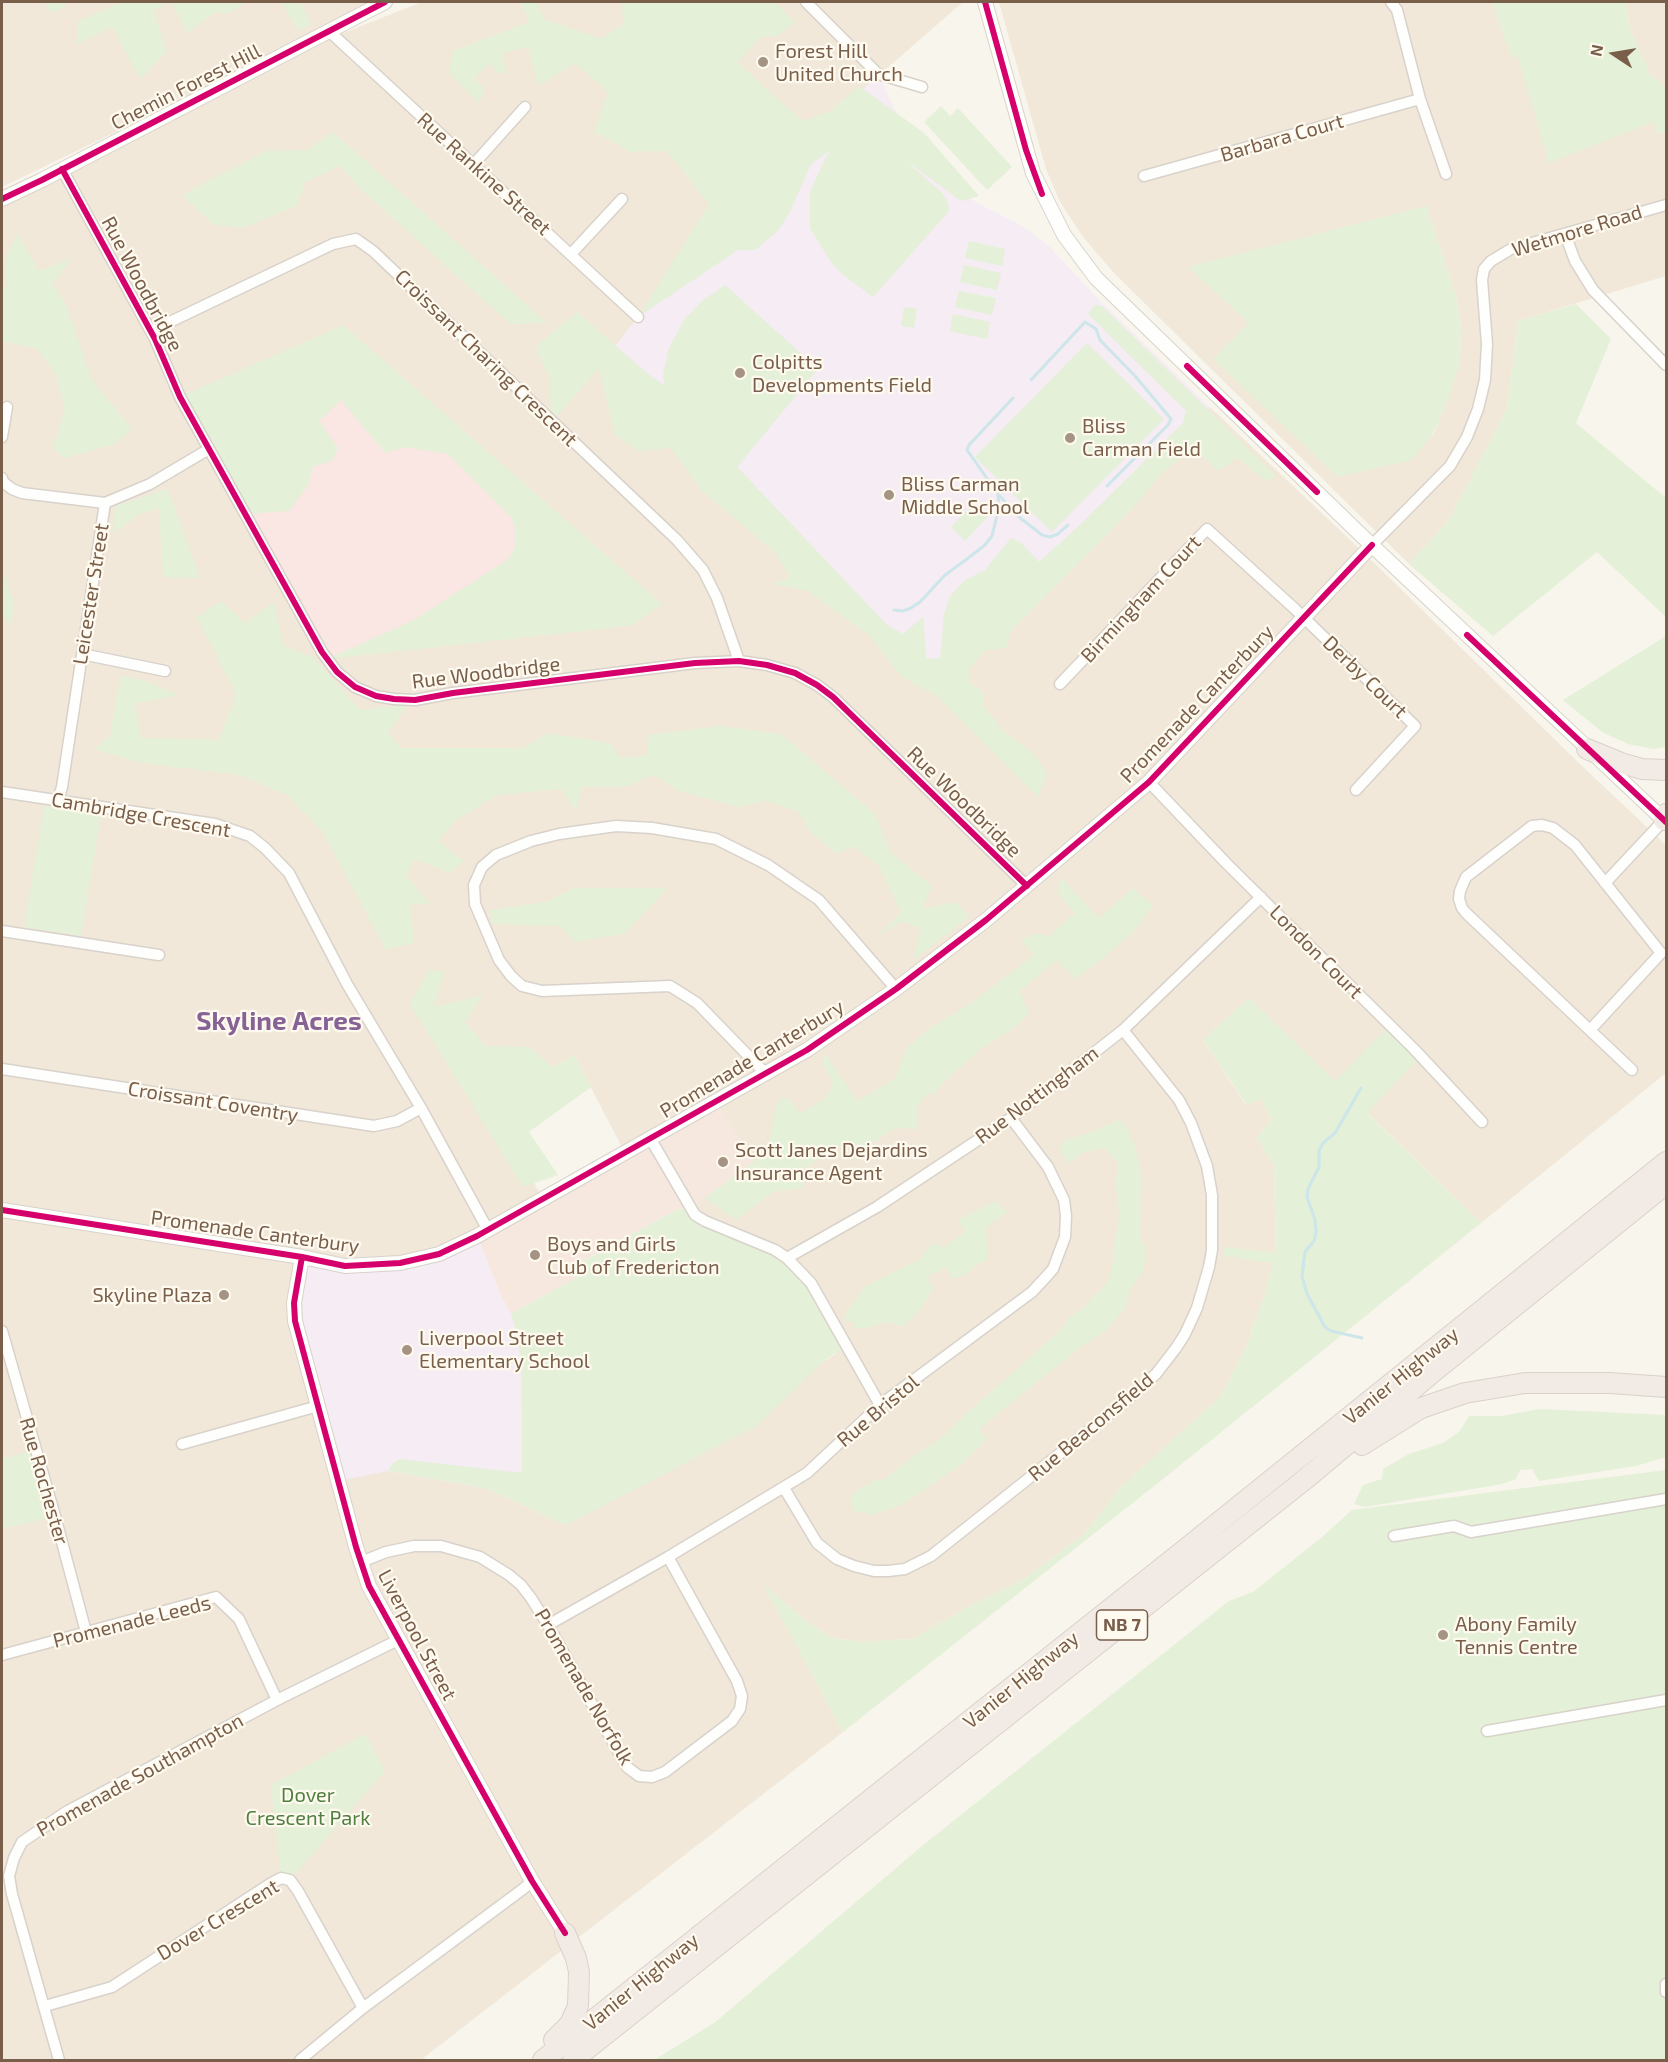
<!DOCTYPE html>
<html>
<head>
<meta charset="utf-8">
<style>
	body { margin:0 }
	#map { position:relative; width:1668px; height:2062px; overflow:hidden; background:#f8f5ed; font-family:"Exo 2",sans-serif }
	canvas { display:block }
	.frame { position:absolute; inset:0; border:3px solid #795e4a; pointer-events:none }
	.north { position:absolute; left:1584px; top:24px; width:60px; height:60px; -webkit-text-stroke:4px #fffaef; paint-order:stroke; rotate:282deg; font-size:16px; font-weight:700; line-height:24px; text-align:center; color:#795e4a }
	.north::after { content:''; display:block; margin:auto; width:21px; height:27px; background:#795e4a; clip-path:polygon(50% 0,100% 100%,50% 72%,0 100%) }
</style>
</head>
<body>
<div id="map">
<canvas width="1668" height="2062"></canvas>
<div class="frame"></div>
<div class="north">N</div>
</div>
<script>
const ctx = document.querySelector('canvas').getContext('2d');
ctx.lineJoin = 'round';
function fillPath(path, color) {
  ctx.fillStyle = color;
  ctx.fill(path, 'evenodd');
}
function toPath(rows) {
  const path = new Path2D();
  for (const r of rows) {
    path.moveTo(r[0], r[1]);
    for (let i = 2; i < r.length; i += 2) path.lineTo(r[i], r[i + 1]);
  }
  return path;
}
function stroke(path, color, width, dash) {
  ctx.strokeStyle = color;
  ctx.lineWidth = width;
  ctx.lineCap = dash ? 'butt' : 'round';
  ctx.setLineDash(dash || []);
  ctx.stroke(path);
}
function label(font, color, halo, rows, align = 'center') {
  ctx.font = font + ' "Exo 2",sans-serif';
  ctx.lineWidth = 4.5;
  ctx.setLineDash([]);
  ctx.textBaseline = 'middle';
  ctx.strokeStyle = halo;
  ctx.fillStyle = color;
  for (const [text, x, y, turn = 0] of rows) {
    ctx.save();
    ctx.translate(x, y);
    ctx.rotate((+turn || 0) * Math.PI / 180);
    ctx.textAlign = isNaN(turn) ? turn : align;
    if (halo) ctx.strokeText(text, 0, 0);
    ctx.fillText(text, 0, 0);
    ctx.restore();
  }
}
fillPath(toPath([
	[2,2,384,2,2,187],
	[422,2,963,2,869,84,638,317,599,367,1059,558,1210,407,1364,553,1583,767,1666,845,1666,1073,1481,1223,1249,998,1203,1040,1246,1105,1261,1099,1272,1120,1257,1137,1274,1166,1276,1253,1265,1294,1247,1345,1221,1396,1121,1487,1084,1534,1024,1579,974,1604,912,1639,863,1642,832,1638,805,1620,764,1585,843,1732,421,2060,2,2060,2,202,328,39],
	[574,1055,625,1153,705,1221,837,1353,566,1525,486,1488,388,1471,477,1236,543,1199,490,1103],
	[999,2,1492,2,1512,58,1517,55,1654,122,1657,133,1666,132,1666,276,1518,321,1507,408,1449,520,1409,564,1115,274,1083,237,1060,202,1046,169],
	[1426,206,1457,299,1461,330,1460,361,1446,405,1433,435,1213,359,1249,324],
	[1625,2,1666,2,1666,88,1650,74,1630,30]
]), '#f1e8da');
fillPath(toPath([
	[716,1102,754,1161,691,1208,676,1210,581,1262,586,1272,511,1314,501,1296,477,1236]
]), '#f6e8de');
fillPath(toPath([
	[878,74,900,121,950,184,977,203,1022,226,1050,247,1096,297,1210,407,1059,558,934,667,599,367,638,317],
	[477,1236,501,1296,511,1314,516,1331,521,1360,522,1473,486,1488,388,1471,338,1481,295,1321,302,1257,399,1263]
]), '#f5ecf4');
fillPath(toPath([
	[343,325,630,589,327,659,247,514]
]), '#fae7e4');
fillPath(toPath([
	[44,2,64,2,66,6,51,13],
	[121,2,167,2,154,11,167,51,140,79,112,26,78,44,77,22],
	[171,2,247,2,229,13,216,12,187,33],
	[282,2,301,2,311,25,297,30],
	[520,2,536,2,544,19,601,39,623,24,622,2,774,2,795,22,778,36,761,37,738,62,764,87,803,121,831,111,859,86,924,133,979,196,961,201,904,159,944,195,948,203,949,211,873,297,841,273,831,262,810,228,810,192,825,159,832,149,811,164,790,212,777,232,755,250,738,250,638,317,709,204,667,151,631,152,594,132,608,92,575,63,538,86,528,47,503,53,506,72,500,74,489,64,474,78,484,89,479,103,449,73,452,51,529,22],
	[1492,2,1625,2,1630,30,1650,74,1666,88,1666,132,1657,133,1653,122,1549,163,1517,55,1512,59],
	[941,106,950,116,958,108,1012,167,987,190,924,122],
	[333,132,547,323,510,324,362,190,340,166,305,182,297,206,242,228,213,224,182,195,266,151,307,150],
	[1426,206,1457,299,1461,330,1460,361,1446,406,1432,435,1412,460,1338,477,1213,359,1249,323,1188,267],
	[17,233,39,271,73,258,53,283,66,305,92,380,132,429,115,444,65,458,53,448,65,409,56,375,37,349,2,341,2,285,7,290,5,261],
	[969,241,1005,249,1002,266,965,258],
	[964,265,1001,273,997,290,960,282],
	[725,285,818,369,737,467,887,625,903,634,923,617,926,658,940,659,944,614,950,596,965,580,985,570,1011,538,1021,543,1039,562,1079,526,1183,423,1186,411,1088,314,1095,305,1102,306,1276,476,1266,481,1237,458,1218,471,1194,448,1161,474,1133,508,1011,631,1007,647,984,651,968,670,970,683,984,692,984,706,1002,730,1031,751,1047,773,1038,797,937,696,902,677,868,634,806,590,771,584,790,578,777,554,702,491,671,448,639,451,615,435,599,368,568,404,551,420,550,379,535,347,577,312,648,374,665,386,663,376,669,348,684,320,702,301],
	[959,291,996,298,992,315,955,307],
	[1576,304,1611,339,1576,423,1666,498,1666,617,1597,552,1493,636,1409,564,1449,520,1507,408,1518,321],
	[904,307,917,309,914,328,901,326],
	[953,314,990,322,987,339,950,331],
	[343,325,663,605,629,626,327,659,414,620,507,560,513,551,516,540,515,529,511,517,448,454,405,447,385,453,341,400,319,421,338,448,333,460,313,467,311,472,309,484,289,511,247,514,180,397],
	[1087,343,1164,419,1052,532,975,457],
	[168,489,200,578,163,577,159,508,139,514,113,534,115,506],
	[974,503,988,516,965,541,951,527],
	[2,568,14,601,11,626,2,615],
	[221,601,245,623,274,602,283,645,314,658,360,710,407,705,388,733,401,748,523,748,548,733,610,743,619,757,646,756,649,735,719,726,781,734,875,814,890,852,932,886,923,909,956,902,969,917,913,960,921,929,902,921,876,937,901,912,879,866,853,846,837,854,811,833,799,812,766,801,740,807,679,791,653,775,626,787,582,787,576,812,561,789,497,795,456,820,438,841,464,861,450,873,414,859,407,877,430,903,410,905,414,943,386,950,322,831,287,795,240,775,142,763,94,749,110,736,120,676,143,680,179,695,134,704,141,738,219,740,236,694,197,617],
	[1666,636,1666,747,1653,749,1628,744,1602,732,1563,700],
	[44,806,101,815,81,936,24,927],
	[1061,878,1099,918,1133,888,1153,906,1136,929,1112,951,1075,979,1057,960,1020,991,1029,1014,1011,1030,982,1048,949,1077,933,1095,929,1092,917,1106,918,1129,895,1128,874,1142,872,1150,857,1161,847,1142,802,1170,804,1188,773,1192,736,1220,705,1198,754,1161,769,1142,776,1107,780,1098,790,1099,800,1114,827,1097,833,1083,822,1062,826,1055,857,1101,895,1079,906,1049,930,1028,971,1003,1034,955,1021,940,1037,933,1049,936,1075,913,1057,892],
	[574,888,668,888,624,934,574,942,560,926,493,924,490,910,546,902],
	[429,969,445,972,434,1007,483,995,465,1022,486,1046,529,1047,553,1067,574,1055,591,1087,529,1132,558,1175,523,1187,410,1004],
	[1249,998,1335,1081,1390,1025,1421,1056,1367,1113,1481,1223,1158,1483,843,1732,763,1584,805,1620,832,1638,863,1642,912,1639,974,1604,1024,1579,1084,1534,1121,1487,1221,1396,1247,1345,1265,1294,1273,1263,1223,1256,1224,1247,1276,1253,1274,1166,1257,1137,1272,1120,1261,1099,1247,1105,1203,1040],
	[1118,1120,1125,1124,1136,1150,1141,1175,1140,1237,1146,1249,1143,1271,1130,1290,1124,1310,1105,1331,1077,1350,979,1429,987,1439,961,1465,900,1506,871,1515,854,1511,850,1501,854,1493,873,1481,885,1479,911,1458,940,1439,969,1411,1062,1329,1068,1319,1088,1304,1093,1296,1103,1288,1110,1278,1119,1214,1115,1177,1118,1176,1117,1162,1105,1148,1084,1152,1067,1164,1060,1147,1065,1140,1089,1133],
	[995,1201,1007,1213,986,1227,988,1260,978,1264,964,1276,953,1279,945,1267,928,1277,933,1290,921,1309,903,1327,890,1322,877,1324,866,1329,855,1328,854,1322,846,1321,845,1314,865,1286,919,1260,932,1243,944,1247,965,1232,958,1220],
	[691,1208,787,1258,849,1345,826,1359,757,1426,566,1525,486,1488,388,1471,393,1463,400,1459,522,1473,521,1360,516,1331,511,1314,586,1272,580,1263,676,1210],
	[1540,1409,1666,1415,1666,1457,1636,1466,1539,1481,1532,1469,1520,1470,1516,1479,1502,1484,1365,1507,1354,1504,1363,1485,1382,1479,1383,1469,1409,1454,1443,1443,1460,1431,1469,1416,1501,1416],
	[36,1449,55,1516,2,1529,2,1459],
	[1666,1470,1666,2060,654,2060,714,2023,922,1846,1229,1601,1253,1592,1321,1538,1352,1510],
	[365,1734,385,1771,290,1880,281,1878,271,1785]
]), '#e4f0d7');
stroke(toPath([
	[1085,322,1096,329,1100,340,1136,377,1171,419,1168,425,1107,486],
	[1031,380,1085,322],
	[998,494,1019,517,1042,535,1050,537,1058,534,1068,525],
	[894,610,903,611,911,608,920,602,945,575,967,559,985,545,992,536,999,507,998,494,967,450,969,445,1013,398],
	[1361,1088,1335,1133,1323,1143,1319,1151,1319,1167,1308,1189,1307,1197,1315,1220,1316,1232,1314,1241,1305,1252,1302,1276,1307,1294,1325,1327,1331,1331,1362,1338]
]), '#cde6ea', 3);
const minor = toPath([
	[806,2,878,74,922,87],
	[1391,2,1397,10,1420,99,1446,174],
	[329,31,638,317],
	[473,165,525,107],
	[62,169,155,339,180,397,322,652,337,672,355,687,376,696,394,699,415,700,453,693,695,663,739,661,767,665,795,673,817,685,833,697,1027,886],
	[1144,176,1420,99],
	[1565,234,1575,261,1593,290,1666,365],
	[571,254,622,199],
	[151,331,333,244,356,239,373,251,677,540,703,570,717,598,739,661],
	[2,437,7,407],
	[2,478,3,482,12,489,22,493,105,503],
	[1372,545,1450,466,1467,437,1478,409,1485,380,1487,344,1482,280,1484,269,1491,261,1511,249,1666,205],
	[82,654,165,671],
	[1060,684,1207,529,1295,609,1415,726,1356,790],
	[1149,782,1227,864,1414,1049,1482,1122],
	[2,792,215,824,250,836,265,848,289,873,347,984,421,1108,488,1230],
	[58,800,62,787,105,503,150,484,209,449],
	[1605,883,1664,820],
	[2,931,159,955],
	[1590,1030,1661,953,1575,845,1553,828,1542,825,1532,826,1466,877,1460,891,1459,899,1462,908,1466,913,1632,1070],
	[2,1069,374,1126,397,1121,421,1108],
	[765,1073,697,1003,670,986,542,991,522,986,511,976,499,960,475,904,474,885,482,867,496,855,531,841,559,834,616,826,652,828,716,839,768,865,819,900,896,989],
	[650,1138,695,1215,705,1221,775,1250,787,1258,811,1283,880,1405],
	[787,1258,877,1207,1011,1118,1123,1030,1261,897],
	[2,1331,55,1516,86,1632],
	[182,1444,318,1406],
	[784,1488,817,1543,837,1559,854,1566,874,1571,888,1571,905,1569,931,1556,1126,1401,1156,1374,1176,1348,1185,1334,1197,1308,1209,1267,1212,1250,1212,1195,1207,1166,1191,1123,1179,1100,1123,1030],
	[1394,1536,1454,1526,1471,1532,1666,1499],
	[361,1562,386,1552,414,1546,441,1546,480,1557,509,1575,521,1585,531,1598,548,1625,627,1767,639,1776,652,1777,665,1772,732,1721,740,1709,742,1696,737,1681,668,1557],
	[548,1625,668,1557,807,1473,880,1405,1032,1292,1045,1278,1053,1269,1065,1237,1066,1216,1064,1200,1048,1167,1011,1118],
	[2,1655,216,1597,239,1619,277,1700],
	[1487,1731,1666,1700],
	[1666,1984,1666,1992],
	[45,2006,112,1987,270,1884,281,1878,290,1880,298,1891,363,2008],
	[59,2060,12,1894,9,1876,14,1858,22,1842,66,1812,277,1700,398,1640],
	[300,2060,363,2008,523,1889,532,1881]
]);
const tertiary = toPath([
	[985,2,1033,173,1064,235,1096,278,1362,536,1666,822],
	[2,199,42,180,385,2],
	[2,1210,302,1257,345,1266,400,1263,439,1254,477,1236,807,1050,896,989,986,920,1149,782,1372,545],
	[302,1257,294,1303,295,1321,356,1547,369,1586,532,1881,565,1933]
]);
const motorway = toPath([
	[1587,749,1621,763,1642,769,1666,770],
	[1666,814,1664,820,1666,820],
	[1362,1445,1421,1408,1465,1393,1525,1383,1610,1383,1666,1387],
	[554,2040,570,2024,578,2006,579,1972,576,1958,565,1933],
	[543,2060,1183,1551,1666,1162],
	[573,2060,1303,1481,1433,1372,1666,1184]
]);
stroke(minor, '#d8d2cb', 13);
stroke(tertiary, '#d8d2cb', 16);
stroke(motorway, '#dad1ca', 22);
stroke(minor, '#fefefc', 10);
stroke(tertiary, '#fefefc', 14);
stroke(motorway, '#f2eae5', 20);
stroke(toPath([
	[985,2,1026,150,1042,194],
	[62,169,155,339,180,397,322,652,337,672,355,687,376,696,394,699,415,700,453,693,695,663,739,661,767,665,795,673,817,685,833,697,1027,886],
	[2,199,42,180,385,2],
	[1187,366,1317,492],
	[1467,635,1666,822],
	[2,1210,302,1257,345,1266,400,1263,439,1254,477,1236,807,1050,896,989,986,920,1149,782,1372,545],
	[302,1257,294,1303,295,1321,356,1547,369,1586,532,1881,565,1933]
]), '#d6006c', 6);
for (const [x, y, r, color] of [
	[763,62,6,"#a59383"],
	[740,373,6,"#a59383"],
	[1070,438,6,"#a59383"],
	[889,495,6,"#a59383"],
	[723,1162,6,"#a59383"],
	[535,1255,6,"#a59383"],
	[224,1295,6,"#a59383"],
	[407,1350,6,"#a59383"],
	[1443,1635,6,"#a59383"]
]) {
  const dot = new Path2D();
  dot.arc(x, y, r, 0, 2 * Math.PI);
  ctx.fillStyle = color;
  ctx.fill(dot);
  stroke(dot, '#fffaef', 2);
}
for (const [x, y, w] of [
	[1122,1625,51]
]) {
  const box = new Path2D();
  box.roundRect(x - w / 2, y - 15, w, 30, 4.5);
  ctx.fillStyle = '#fffaef';
  ctx.fill(box);
  stroke(box, '#795e4a', 1.5);
}
label('bold 18px', '#795e4a', null, [
	["NB 7",1122,1625]
]);
label('20px', '#795e4a', '#fffaef', [
	["Forest Hill",775,51],
	["United Church",775,74],
	["Colpitts",752,362],
	["Developments Field",752,385],
	["Bliss",1082,426],
	["Carman Field",1082,449],
	["Bliss Carman",901,484],
	["Middle School",901,507],
	["Scott Janes Dejardins",735,1150],
	["Insurance Agent",735,1173],
	["Boys and Girls",547,1244],
	["Club of Fredericton",547,1267],
	["Skyline Plaza",212,1295,"right"],
	["Liverpool Street",419,1338],
	["Elementary School",419,1361],
	["Abony Family",1455,1624],
	["Tennis Centre",1455,1647]
], 'left');
label('20px', '#795e4a', '#fffaef', [
	["Chemin Forest Hill",186,87,-27],
	["Barbara Court",1282,138,-16],
	["Rue Rankine Street",484,174,42],
	["Wetmore Road",1577,231,-17],
	["Rue Woodbridge",142,284,62],
	["Croissant Charing Crescent",486,358,44],
	["Leicester Street",91,594,-81],
	["Birmingham Court",1141,599,-47],
	["Rue Woodbridge",486,673,-7],
	["Derby Court",1365,677,44],
	["Promenade Canterbury",1197,704,-46],
	["Rue Woodbridge",964,802,44],
	["Cambridge Crescent",141,815,10],
	["London Court",1316,952,45],
	["Promenade Canterbury",752,1059,-31],
	["Rue Nottingham",1037,1095,-37],
	["Croissant Coventry",213,1102,9],
	["Promenade Canterbury",255,1232,8],
	["Vanier Highway",1401,1376,-39],
	["Rue Bristol",878,1411,-40],
	["Rue Beaconsfield",1091,1427,-40],
	["Rue Rochester",44,1481,74],
	["Promenade Leeds",132,1622,-14],
	["Liverpool Street",417,1635,62],
	["Vanier Highway",1021,1680,-39],
	["Promenade Norfolk",584,1687,60],
	["Promenade Southampton",140,1775,-29],
	["Dover Crescent",218,1920,-31],
	["Vanier Highway",641,1982,-39]
]);
label('20px', '#507f42', '#fffaef', [
	["Dover",308,1795],
	["Crescent Park",308,1818]
]);
label('bold 26px', '#876395', '#fffaef', [
	["Skyline Acres",279,1021]
]);
</script>
</body>
</html>
